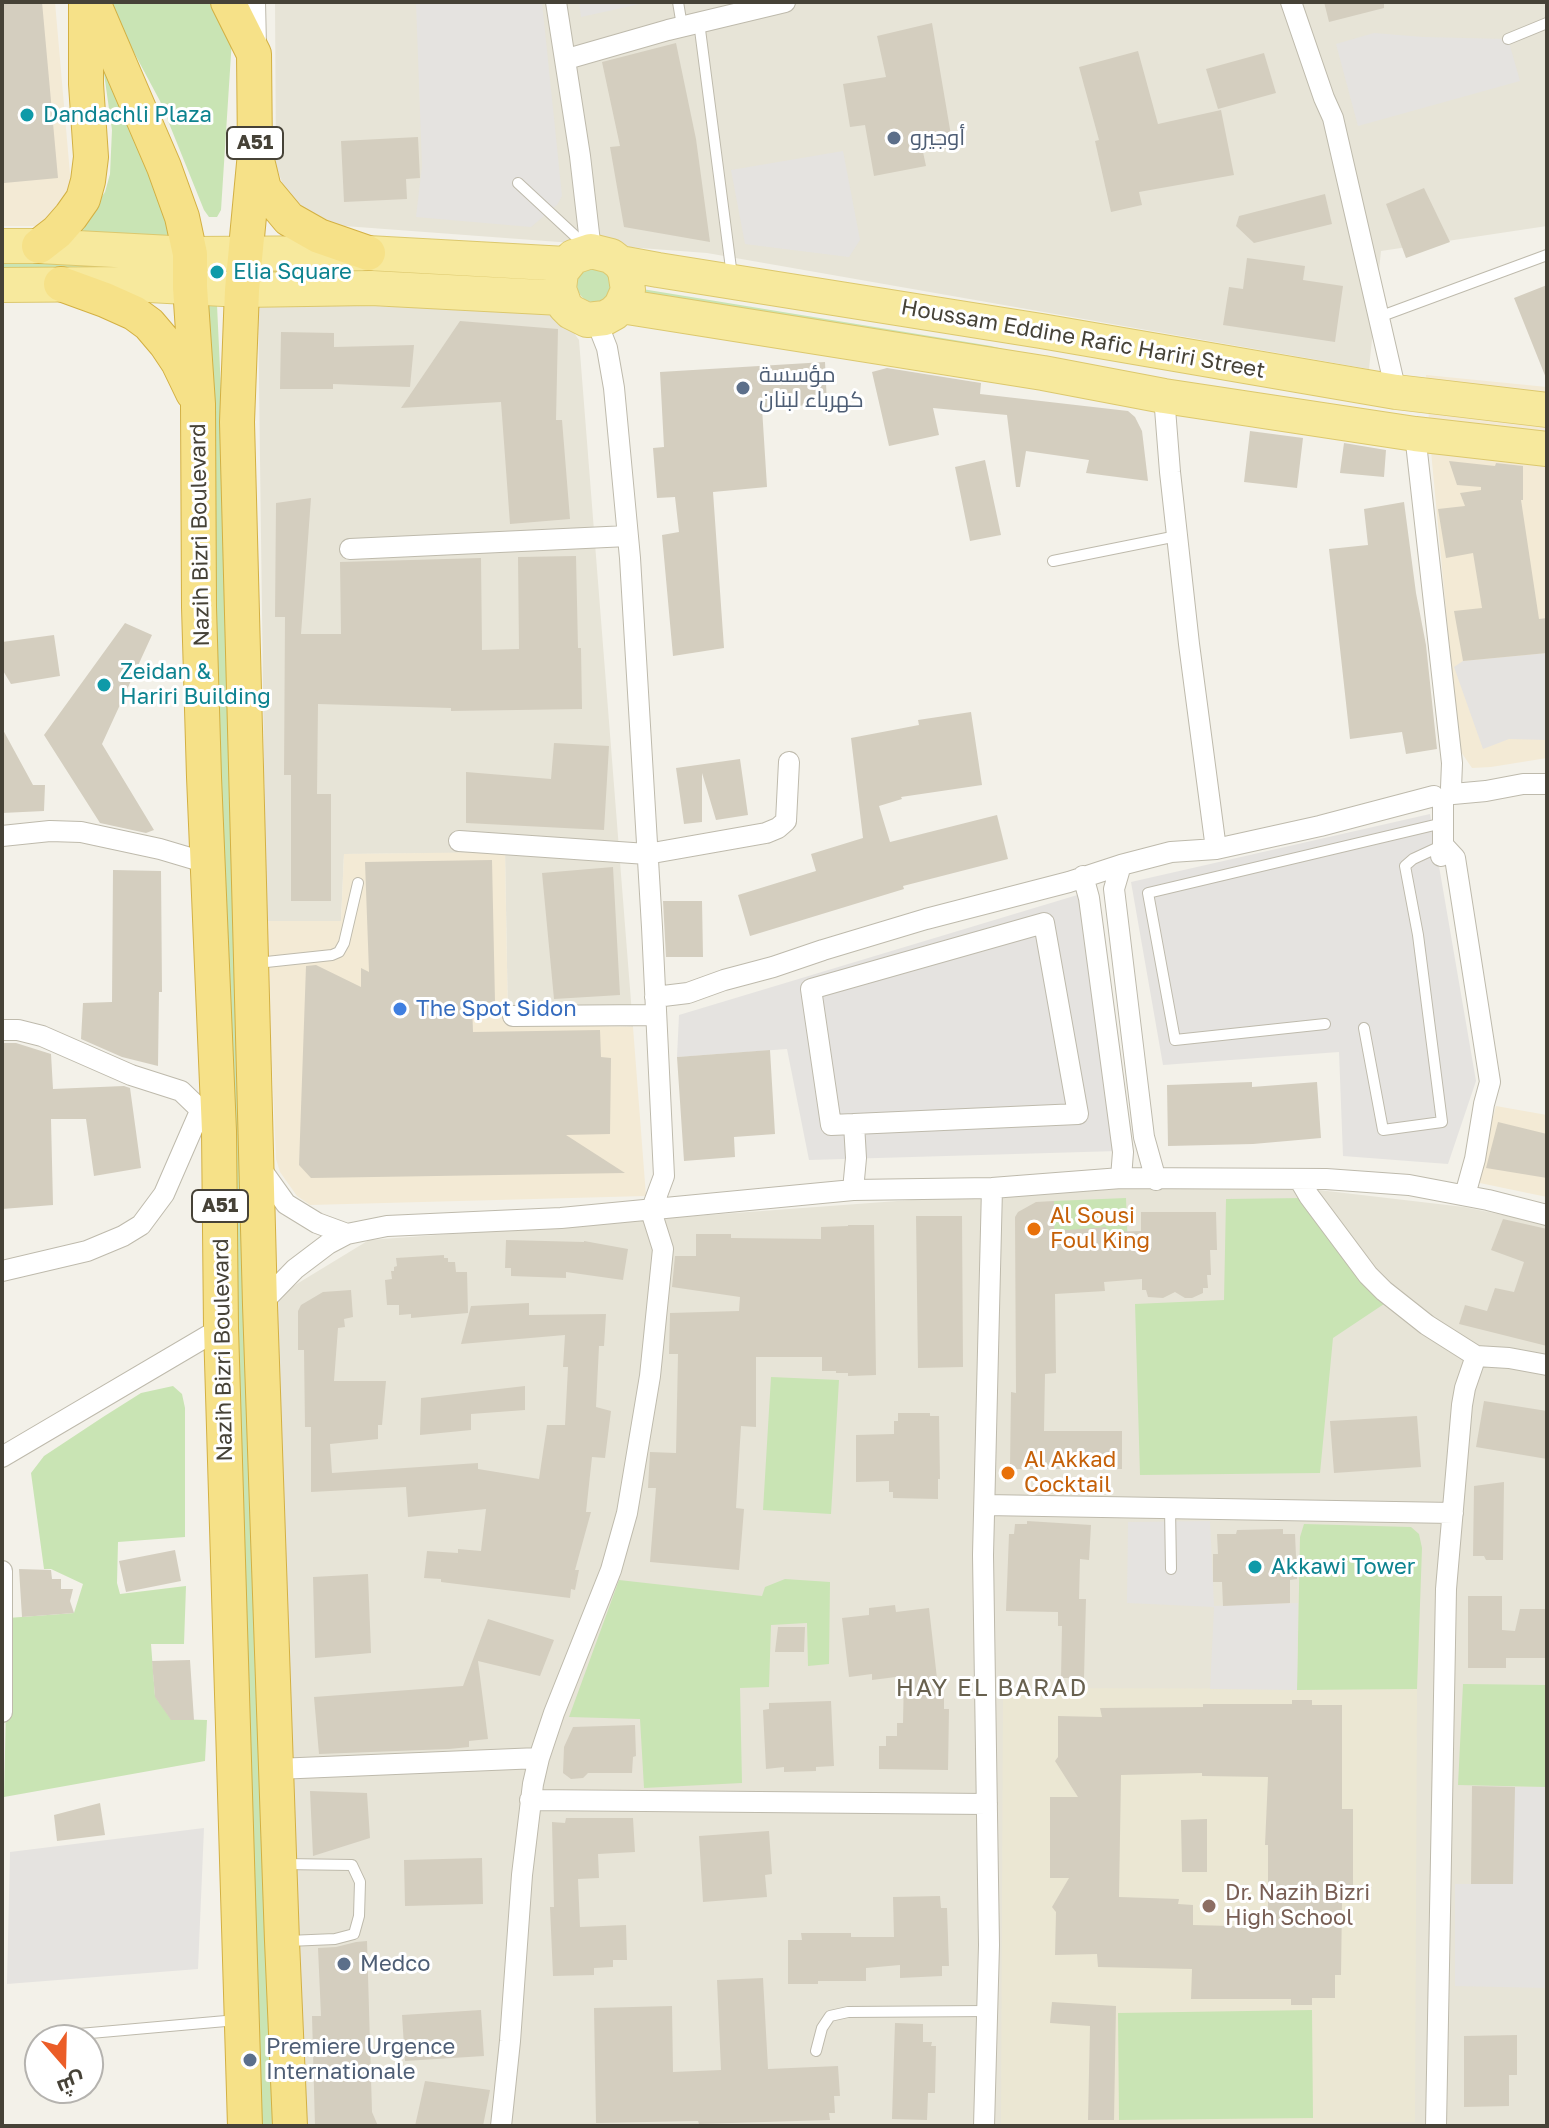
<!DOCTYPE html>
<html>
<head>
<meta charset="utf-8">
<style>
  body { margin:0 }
  #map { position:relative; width:1549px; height:2128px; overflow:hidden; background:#f3f1e9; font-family:"Golos Text",Cairo,sans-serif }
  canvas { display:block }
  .frame { position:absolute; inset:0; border:4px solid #464237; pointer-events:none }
  .north { position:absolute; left:24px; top:2024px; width:80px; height:80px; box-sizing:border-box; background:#fff; border:2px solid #b5b3af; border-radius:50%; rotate:160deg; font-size:22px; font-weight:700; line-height:32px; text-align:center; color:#464237 }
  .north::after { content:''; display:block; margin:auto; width:28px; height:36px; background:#eb5d27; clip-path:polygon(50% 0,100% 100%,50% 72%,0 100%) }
</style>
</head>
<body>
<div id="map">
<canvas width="1549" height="2128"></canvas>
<div class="frame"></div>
<div class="north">ش</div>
</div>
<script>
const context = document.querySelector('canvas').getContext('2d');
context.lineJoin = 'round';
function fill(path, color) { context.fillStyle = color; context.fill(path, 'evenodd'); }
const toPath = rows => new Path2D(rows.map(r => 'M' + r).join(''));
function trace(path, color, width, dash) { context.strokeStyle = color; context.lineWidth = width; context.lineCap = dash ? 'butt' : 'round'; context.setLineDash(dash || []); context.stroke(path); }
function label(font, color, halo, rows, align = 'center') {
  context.font = font + ' "Golos Text",Cairo,sans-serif'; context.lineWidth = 6; context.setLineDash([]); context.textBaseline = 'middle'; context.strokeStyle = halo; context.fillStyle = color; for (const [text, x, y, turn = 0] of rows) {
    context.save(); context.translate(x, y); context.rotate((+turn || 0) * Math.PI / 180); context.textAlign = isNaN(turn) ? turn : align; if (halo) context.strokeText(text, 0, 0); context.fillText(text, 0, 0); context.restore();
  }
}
fill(toPath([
  [275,2,1547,2,1547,226,1381,251,1369,369,707,253,331,225,313,217,296,202,283,185,276,166],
  [258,305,542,308,567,323,579,340,633,1027,508,1023,505,853,344,854,341,921,266,921],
  [1259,1183,1464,1207,1547,1224,1547,2126,301,2126,259,1341,277,1296,369,1240,1006,1193]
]), '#e7e4d7');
fill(toPath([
  [2,2,55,2,72,197,45,226,2,226],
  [1426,375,1547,387,1547,758,1491,767,1472,768,1459,749,1431,451],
  [505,852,508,1023,633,1027,646,1196,310,1205,297,1196,280,1172,276,1159,266,921,341,921,344,854],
  [1496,1106,1547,1115,1547,1197,1475,1182]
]), '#f3ead5');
fill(toPath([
  [1003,1688,1417,1689,1415,2122,1001,2126]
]), '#ebe7d3');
fill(toPath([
  [107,2,220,2,232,39,221,210,217,217,209,217,204,210,160,101],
  [101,52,173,236,60,239,93,209,105,192,110,174,112,130],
  [2,258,165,268,2,269],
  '577 285a17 17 0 1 1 34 0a17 17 0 1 1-34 0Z',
  [636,288,991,346,1007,350,634,293],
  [205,296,217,305,233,646,273,2126,258,2126],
  [1126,1198,1128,1250,1054,1241,1054,1201],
  [1303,1198,1387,1302,1333,1338,1320,1473,1140,1475,1135,1304,1224,1300,1226,1199],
  [771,1377,839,1380,831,1514,763,1510],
  [173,1386,182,1394,185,1408,185,1537,118,1542,117,1583,120,1594,186,1586,184,1644,151,1644,155,1696,171,1719,207,1720,205,1761,4,1797,8,1618,74,1613,83,1584,51,1569,44,1569,31,1473,44,1456,103,1417,141,1393],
  [1304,1524,1411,1527,1419,1534,1422,1548,1417,1689,1297,1690,1300,1537],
  [785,1579,830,1582,829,1664,808,1666,807,1623,771,1625,769,1687,740,1688,742,1783,644,1788,640,1719,569,1717,619,1580,762,1596,765,1587],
  [1463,1684,1547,1685,1547,1787,1458,1785],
  [1312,2010,1313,2118,1119,2120,1118,2013]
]), '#c9e4b4');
fill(toPath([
  [416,2,542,2,562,196,557,205,531,227,416,217,422,166],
  [579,2,649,2,581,17],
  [1374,33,1423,37,1508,39,1520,81,1358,126,1336,44],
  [843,151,860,240,849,257,745,244,731,170],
  [1547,653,1547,740,1509,739,1483,749,1454,667,1463,661],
  [1430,814,1476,1081,1448,1164,1343,1156,1339,1052,1163,1065,1131,882],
  [1084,893,1118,1151,809,1160,787,1049,677,1057,679,1015],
  [1210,1521,1214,1606,1298,1603,1297,1690,1210,1689,1214,1607,1127,1603,1128,1522],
  [1515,1787,1547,1787,1547,1988,1455,1986,1455,1884,1513,1884],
  [204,1828,198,1969,7,1984,10,1852]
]), '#e5e3e0');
fill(toPath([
  [2,2,42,2,58,178,4,183,2,160],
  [1324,2,1384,2,1384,8,1329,22],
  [932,23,953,147,923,152,926,166,874,176,865,125,850,127,843,84,886,77,877,36],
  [676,43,696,139,710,242,624,227,610,147,620,146,602,62],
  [1138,51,1158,124,1221,110,1234,175,1139,192,1142,205,1111,212,1095,141,1099,140,1079,67],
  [1264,53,1276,93,1218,109,1206,69],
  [418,137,420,178,406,179,407,199,344,202,341,141],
  [1424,188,1450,242,1406,258,1386,204],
  [1325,194,1332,224,1254,243,1236,226,1239,216],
  [1247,258,1305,266,1303,280,1343,286,1335,342,1223,325,1229,287,1243,289],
  [1547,285,1547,378,1546,378,1514,298],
  [460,321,558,329,556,420,562,420,570,519,510,524,501,402,401,408],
  [281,332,334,333,334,347,414,345,410,387,333,384,333,389,280,389],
  [825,362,827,404,762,408,767,487,713,492,724,648,673,656,662,535,679,532,675,497,657,498,653,448,664,447,660,372],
  [887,368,981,383,980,394,1128,411,1135,417,1142,431,1148,481,1086,473,1089,460,1026,451,1020,487,1016,487,1007,415,933,408,939,435,889,446,872,372],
  [1250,431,1303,438,1297,488,1244,482],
  [1344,443,1386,450,1384,477,1340,473],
  [985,460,1001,535,970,541,955,467],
  [1449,461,1495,466,1496,463,1523,466,1523,500,1521,500,1539,619,1547,618,1547,653,1463,661,1454,611,1482,608,1473,553,1446,558,1438,509,1465,506,1460,493,1481,490,1481,487,1457,485],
  [311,498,301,634,341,634,340,562,481,558,482,650,519,649,518,557,576,556,578,648,581,648,582,709,451,711,451,708,318,704,317,794,331,794,331,901,291,901,291,775,284,775,285,617,275,617,276,503],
  [1404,502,1416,593,1426,645,1437,749,1406,754,1402,732,1350,739,1329,549,1368,545,1364,509],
  [125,623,152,635,102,744,154,830,146,833,100,823,44,735],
  [54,635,60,676,11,684,2,669,2,642],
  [971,712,982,785,901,797,902,799,879,806,890,842,997,815,1008,859,903,886,904,889,750,936,738,895,816,871,811,854,863,838,851,738,919,725,918,720],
  [2,728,33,785,45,785,44,811,2,813],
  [554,743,609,746,604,830,466,823,466,772,551,779],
  [740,759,748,815,716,820,702,773,702,822,684,824,676,768],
  [492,860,495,1002,472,1004,473,1032,600,1030,601,1057,611,1058,610,1134,566,1135,625,1173,311,1178,299,1165,306,966,316,965,361,987,361,968,369,972,365,862],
  [613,867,620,995,554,999,542,873],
  [113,870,161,871,162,992,159,992,158,1066,122,1057,81,1039,83,1003,112,1002],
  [663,901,702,901,703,957,666,957],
  [2,1043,16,1043,51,1054,53,1089,124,1086,130,1088,141,1168,94,1176,86,1119,51,1119,53,1205,2,1209],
  [770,1050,775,1134,734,1137,735,1157,684,1161,677,1057],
  [1252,1082,1252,1087,1317,1082,1321,1138,1253,1144,1168,1146,1167,1085],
  [1498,1122,1547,1134,1547,1178,1486,1168],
  [1054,1201,1054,1231,1106,1227,1106,1232,1141,1231,1141,1212,1216,1212,1217,1250,1210,1250,1211,1275,1207,1275,1208,1288,1203,1288,1203,1293,1192,1298,1185,1298,1175,1292,1163,1298,1148,1297,1146,1290,1142,1290,1142,1279,1104,1282,1105,1291,1055,1294,1056,1373,1045,1374,1044,1431,1122,1431,1122,1469,1010,1469,1011,1392,1016,1393,1015,1217,1018,1212,1036,1202],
  [916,1216,962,1216,963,1367,918,1368],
  [1503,1219,1547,1229,1547,1346,1459,1324,1465,1305,1487,1311,1495,1288,1514,1292,1524,1262,1491,1250],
  [848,1225,874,1225,876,1375,848,1376,848,1373,836,1373,836,1371,822,1371,822,1357,756,1357,756,1427,741,1426,736,1508,744,1509,739,1570,650,1562,656,1488,648,1488,650,1452,676,1453,678,1354,669,1354,670,1313,739,1311,740,1297,672,1287,675,1256,696,1256,696,1234,731,1234,731,1238,821,1239,821,1227,848,1226],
  [506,1240,584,1242,584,1241,628,1249,623,1280,566,1272,566,1278,511,1276,511,1268,505,1268],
  [444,1255,444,1258,448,1258,448,1262,455,1262,456,1272,467,1272,468,1313,411,1318,411,1314,399,1315,399,1305,387,1305,385,1280,392,1279,391,1271,394,1271,394,1267,397,1266,396,1258],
  [351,1290,353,1317,344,1319,345,1327,338,1328,334,1381,386,1381,382,1425,378,1425,378,1439,330,1444,332,1473,478,1463,478,1469,539,1479,547,1425,565,1425,568,1367,563,1367,565,1335,461,1344,471,1306,529,1303,529,1315,606,1314,604,1346,599,1346,596,1407,611,1411,605,1458,592,1457,586,1512,591,1512,575,1570,579,1570,575,1590,571,1589,570,1598,441,1582,441,1579,424,1578,427,1551,458,1553,458,1549,481,1551,486,1509,408,1517,406,1487,311,1492,311,1427,305,1427,304,1350,298,1350,298,1311,301,1305,323,1292],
  [525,1386,525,1410,471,1414,471,1430,420,1435,421,1398],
  [1484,1401,1547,1411,1547,1459,1476,1447],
  [898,1413,930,1413,930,1416,939,1416,940,1479,938,1479,938,1499,893,1498,893,1492,889,1492,889,1481,856,1482,856,1435,894,1434,894,1421,898,1421],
  [1417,1416,1421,1467,1334,1473,1330,1421],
  [1504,1482,1503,1560,1486,1560,1484,1556,1473,1556,1474,1486],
  [1027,1521,1091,1525,1089,1560,1080,1559,1079,1599,1086,1599,1084,1678,1061,1678,1062,1626,1058,1626,1058,1612,1006,1611,1009,1534,1014,1534,1015,1524,1027,1524],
  [1283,1529,1283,1534,1295,1534,1297,1579,1290,1580,1290,1603,1223,1606,1222,1582,1213,1582,1213,1554,1218,1554,1217,1534,1236,1534,1237,1530],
  [175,1550,181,1581,126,1592,119,1561],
  [19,1569,51,1570,52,1579,61,1579,61,1589,73,1589,70,1601,74,1613,22,1617],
  [368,1574,371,1653,315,1658,313,1577],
  [1468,1596,1502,1596,1502,1630,1515,1631,1520,1609,1547,1609,1547,1658,1506,1658,1506,1668,1468,1668],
  [895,1605,896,1612,929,1608,939,1696,944,1696,944,1709,949,1709,948,1770,879,1769,879,1746,886,1746,886,1736,897,1736,897,1723,903,1723,904,1676,872,1680,872,1674,849,1677,842,1618,869,1615,869,1608],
  [488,1619,554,1640,540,1676,478,1661,488,1739,469,1741,469,1747,449,1749,319,1754,314,1697,463,1686],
  [778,1627,805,1627,804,1652,775,1652],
  [190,1660,194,1720,171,1720,155,1697,152,1661],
  [1292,1700,1312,1700,1312,1705,1342,1705,1342,1809,1353,1809,1353,1902,1342,1902,1341,1975,1335,1975,1335,1998,1312,1998,1312,2005,1291,2005,1291,1999,1191,1999,1192,1969,1098,1967,1097,1954,1055,1955,1056,1912,1052,1907,1069,1878,1050,1878,1050,1797,1078,1797,1055,1761,1058,1757,1058,1716,1102,1717,1100,1708,1203,1707,1203,1704,1292,1704],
  [1202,1773,1202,1776,1268,1777,1265,1845,1268,1845,1268,1927,1193,1925,1193,1905,1178,1904,1179,1899,1119,1897,1121,1775],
  [831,1701,834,1766,816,1767,816,1771,784,1772,784,1767,766,1769,763,1710,769,1709,769,1703],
  [635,1725,636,1756,633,1757,632,1773,588,1773,583,1778,571,1779,563,1773,564,1747,573,1727],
  [1472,1786,1515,1787,1513,1884,1471,1884],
  [310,1791,367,1793,370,1838,313,1856],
  [100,1803,105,1835,57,1841,54,1815],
  [566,1818,633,1818,635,1852,598,1854,599,1878,578,1879,580,1927,626,1925,627,1960,613,1960,613,1967,594,1968,594,1975,553,1976,550,1907,554,1907,552,1822,565,1823],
  [1207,1819,1207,1872,1182,1872,1181,1820],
  [769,1831,772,1874,765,1875,767,1897,703,1902,699,1836],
  [482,1858,483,1904,405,1906,404,1860],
  [940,1896,941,1908,947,1908,949,1966,942,1966,942,1976,900,1978,900,1965,866,1968,866,1981,818,1981,818,1984,788,1984,788,1940,802,1940,801,1933,851,1933,851,1937,894,1937,893,1897],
  [367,1941,372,2112,378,2126,315,2126,312,2016,321,2016,318,1948,336,1947,356,1942],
  [763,1978,768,2069,838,2066,840,2096,834,2096,835,2113,829,2113,830,2120,699,2124,698,2121,596,2123,594,2008,672,2006,673,2072,721,2070,717,1980],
  [1052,2002,1116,2006,1114,2120,1088,2120,1090,2026,1050,2023],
  [481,2010,484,2056,405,2061,402,2015],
  [895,2023,923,2024,923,2042,932,2042,931,2046,936,2046,935,2093,928,2093,927,2120,892,2119],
  [1517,2035,1517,2075,1509,2075,1509,2106,1464,2107,1464,2036],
  [425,2081,490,2090,483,2126,415,2126]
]), '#d4cebf');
const service = toPath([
  [678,2,682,26],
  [699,22,732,276],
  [1508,39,1547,23],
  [518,183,587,247],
  [1379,317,1547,255],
  [1053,561,1177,536],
  [257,963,332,955,339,952,344,943,358,883],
  [1325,1024,1175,1040,1148,893,1443,823],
  [1364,1028,1383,1130,1442,1122,1418,935,1405,866,1413,859,1441,846],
  [1170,1508,1171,1569],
  [283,1864,352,1865,360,1882,359,1916,354,1934,335,1939,288,1941],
  [68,2035,237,2020],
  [816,2051,822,2028,830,2016,848,2012,987,2011]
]);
const minor = toPath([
  [556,2,580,156,591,251],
  [1291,2,1324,98,1333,118,1396,392],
  [567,59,668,30,785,2],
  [1164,396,1170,472,1189,644,1216,849],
  [1415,434,1452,763,1451,788],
  [350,549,628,536],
  [1453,794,1486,791,1523,784,1547,784],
  [2,836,50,831,81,832,160,849,207,863],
  [459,841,647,854,766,833,778,828,786,821,789,762],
  [1443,845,1455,858,1490,1082,1484,1104,1475,1159,1465,1195],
  [1441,856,1443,845,1443,804],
  [1121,865,1114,889,1144,1137,1156,1180],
  [1083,876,1089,898,1123,1152,1121,1178],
  [655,997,688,993,724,980,773,967,823,950,926,919,1069,882,1121,865,1171,852,1216,849,1320,826,1434,796],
  [513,1016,655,1015],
  [2,1030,18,1030,42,1036,131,1075,181,1091,209,1118],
  [261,1169,286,1204,317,1223,347,1234],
  [1299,1179,1309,1196,1368,1275,1384,1291,1427,1325,1476,1356,1509,1358,1547,1365],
  [853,1190,856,1158,854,1124,1078,1114,1044,923,811,989,831,1125,854,1124],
  [2,1271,87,1251,123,1236,141,1225,164,1194,201,1109],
  [260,1305,295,1269,328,1244,347,1234,387,1226,561,1218,853,1190,992,1188,1121,1178,1326,1179,1409,1185,1488,1200,1547,1215],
  [2,1457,221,1328],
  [985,1505,1453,1513],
  [2,1571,2,1712],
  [276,1769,539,1758],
  [530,1800,987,1804],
  [501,2126,510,2041,522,1875,533,1784,539,1758,554,1713,611,1570,627,1513,650,1376,663,1249,651,1211,664,1176,652,927,630,558,614,388,607,348,596,320],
  [984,2126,989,1945,983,1555,992,1188],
  [1436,2126,1446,1589,1462,1405,1465,1388,1476,1356]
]);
const tertiary = toPath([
  [252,2,253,46]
]);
const primary = toPath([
  [2,246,39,246,190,254,368,253,566,264],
  [620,263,625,271,628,290,621,306,614,313,605,318,587,320,571,312,565,306,559,289,561,272,573,257,591,251,611,256,620,263,658,270,1041,331,1396,392,1547,410],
  [2,285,131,284,242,290,371,288,561,298],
  [621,306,1043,373,1164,396,1415,434,1547,449]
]);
const trunk = toPath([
  [93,2,164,167,182,217,190,254,190,287,198,404,199,607,204,777,219,1131,221,1328,245,2126],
  [228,2,254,54,255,153,242,290,237,422,260,1305,282,1941,290,2126],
  [257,160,264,189,289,219,319,236,368,253],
  [39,246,57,232,71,216,83,199,88,181,91,157,86,84,86,2],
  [61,284,105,300,134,313,149,324,166,344,178,362,193,393]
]);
trace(service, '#bebaac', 12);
trace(minor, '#bebaac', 22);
trace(tertiary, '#bebaac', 28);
trace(primary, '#dcc86e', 36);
trace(trunk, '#d3b043', 36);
trace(service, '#fff', 10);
trace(minor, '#fff', 20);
trace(tertiary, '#fff', 26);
trace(primary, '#f7e99d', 34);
trace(trunk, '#f6e188', 34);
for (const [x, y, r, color] of [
  [27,115,8,"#0f9aa8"],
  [894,138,8,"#5c6f8a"],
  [217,272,8,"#0f9aa8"],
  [743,388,8,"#5c6f8a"],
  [104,685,8,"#0f9aa8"],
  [400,1009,8,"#3f7fe0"],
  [1034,1229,8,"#e8710a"],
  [1008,1473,8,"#e8710a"],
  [1255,1567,8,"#0f9aa8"],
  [1209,1906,8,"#8d6e63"],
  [344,1964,8,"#5c6f8a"],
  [250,2060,8,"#5c6f8a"]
]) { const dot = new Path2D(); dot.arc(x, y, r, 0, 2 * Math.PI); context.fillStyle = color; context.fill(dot); trace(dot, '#fff', 3); }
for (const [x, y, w] of [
  [255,143,56],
  [220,1206,56]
]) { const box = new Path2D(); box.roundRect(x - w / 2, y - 16, w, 32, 6); context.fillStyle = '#fff'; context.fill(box); trace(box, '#464237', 2); }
label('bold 20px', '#464237', null, [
  ["A51",255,143],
  ["A51",220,1206]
]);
label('22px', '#0d838f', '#fff', [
  ["Dandachli Plaza",43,115],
  ["Elia Square",233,272],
  ["Zeidan &",120,672],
  ["Hariri Building",120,697],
  ["Akkawi Tower",1271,1567]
], 'left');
label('22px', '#4e5e75', '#fff', [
  ["أوجيرو",910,138],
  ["مؤسسة",759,375],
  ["كهرباء لبنان",759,400],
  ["Medco",360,1964],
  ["Premiere Urgence",266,2047],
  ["Internationale",266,2072]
], 'left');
label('22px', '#464237', '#fff', [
  ["Houssam Eddine Rafic Hariri Street",1083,339,10],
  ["Nazih Bizri Boulevard",200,535,-91],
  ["Nazih Bizri Boulevard",223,1350,-91]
]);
label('22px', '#366cbe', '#fff', [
  ["The Spot Sidon",416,1009]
], 'left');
label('22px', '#c56008', '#fff', [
  ["Al Sousi",1050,1216],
  ["Foul King",1050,1241],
  ["Al Akkad",1024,1460],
  ["Cocktail",1024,1485]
], 'left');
label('22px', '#785e54', '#fff', [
  ["Dr. Nazih Bizri",1225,1893],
  ["High School",1225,1918]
], 'left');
context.letterSpacing = '2px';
label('24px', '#68614f', '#fff', [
  ["HAY EL BARAD",992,1688]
]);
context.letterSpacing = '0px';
</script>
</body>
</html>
